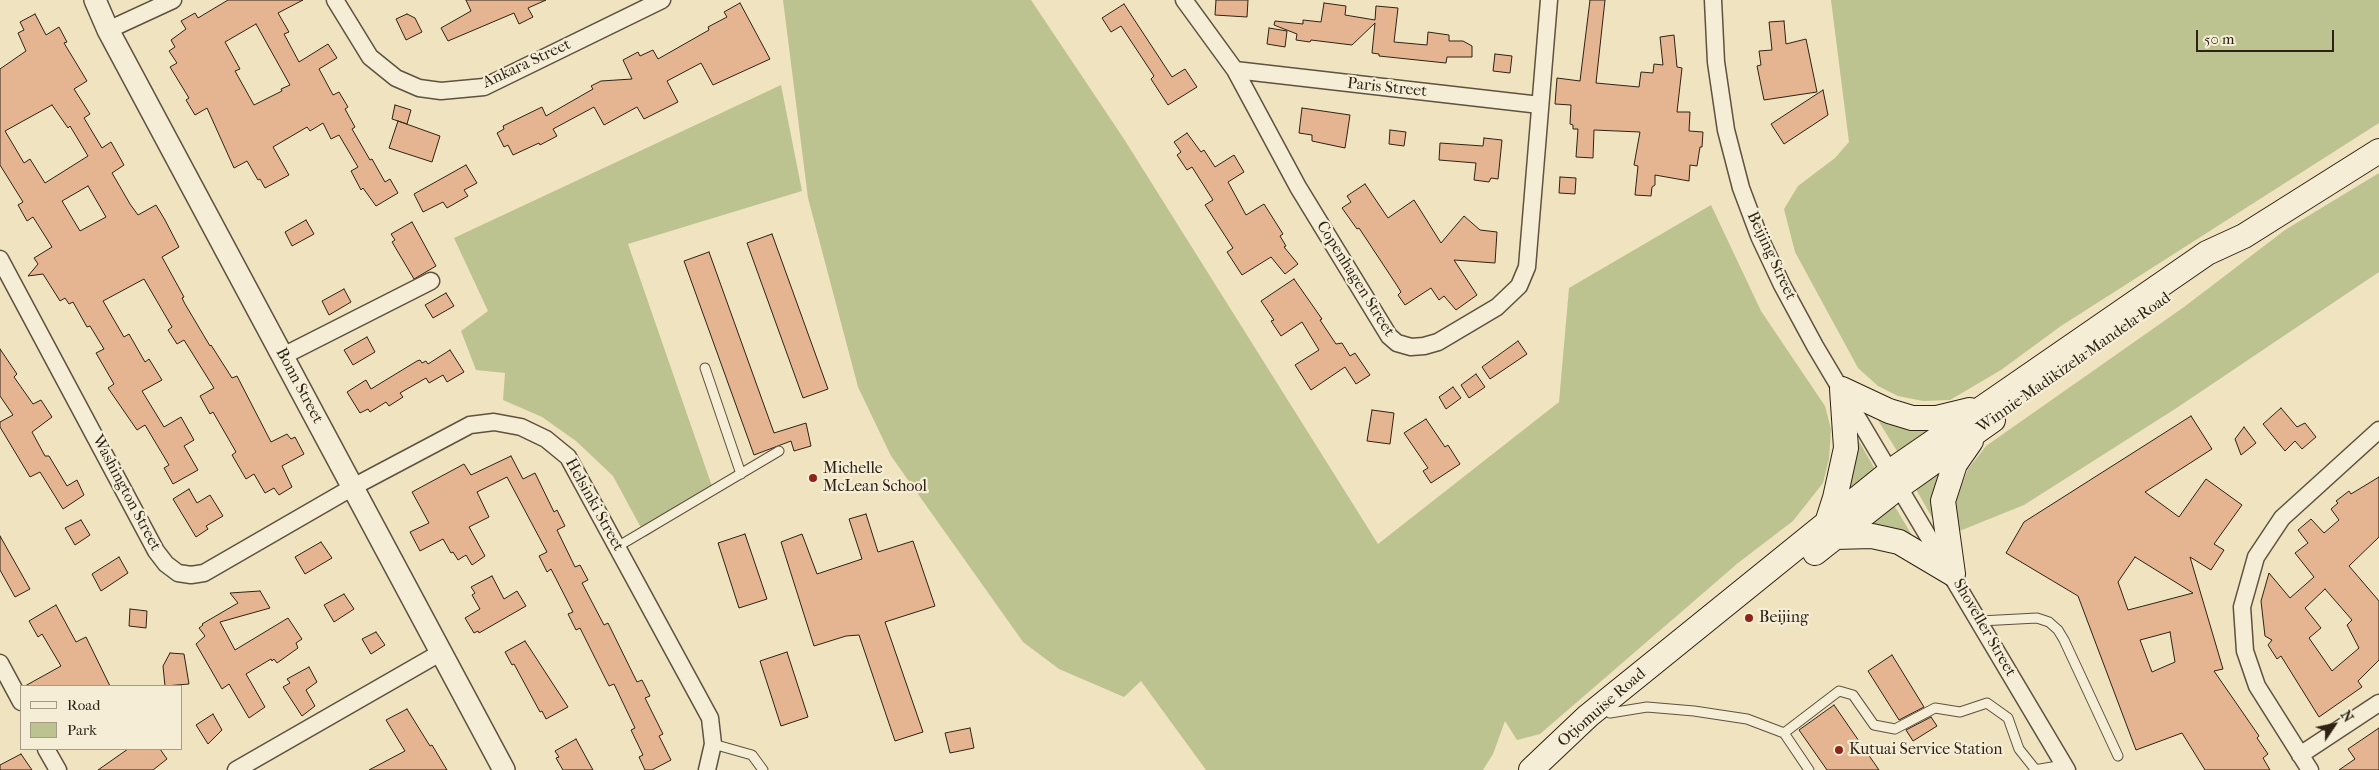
<!DOCTYPE html>
<html>
<head>
<meta charset="utf-8">
<style>
  body { margin:0 }
  #map { position:relative; width:2379px; height:770px; overflow:hidden; background:#f0e3bf; font-family:"IM FELL French Canon",serif }
  canvas { display:block }
  .legend { position:absolute; left:20px; top:685px; width:162px; height:65px; box-sizing:border-box; background:#f5edd5; border:1px solid #a59c88; margin:0; padding:6px 9px; list-style:none; font-size:15px; color:#2e2215 }
  .legend li { display:flex; align-items:center; gap:10px; height:25px }
  .legend b { width:25px; border:1px solid #a59c88 }
  .north { position:absolute; left:2309px; top:700px; width:50px; height:50px; -webkit-text-stroke:4px #f5edd5; paint-order:stroke; rotate:56deg; font-size:14px; font-weight:700; line-height:20px; text-align:center; color:#2e2215 }
  .north::after { content:''; display:block; margin:auto; width:18px; height:22px; background:#2e2215; clip-path:polygon(50% 0,100% 100%,50% 72%,0 100%) }
  .scale { position:absolute; left:2196px; top:30px; width:138px; height:22px; box-sizing:border-box; border:2px solid #2e2215; border-top:0; padding-left:6px; font-size:15px; line-height:18px; white-space:nowrap; color:#2e2215; -webkit-text-stroke:4px #f5edd5; paint-order:stroke }
</style>
</head>
<body>
<div id="map">
<canvas width="2379" height="770"></canvas>
<ul class="legend">
<li><b style="height:6px;background:#f5edd5"></b>Road</li>
<li><b style="height:14px;background:#bdc390"></b>Park</li>
</ul>
<div class="north">N</div>
<div class="scale">50 m</div>
</div>
<script>
const context = document.querySelector('canvas').getContext('2d');
context.lineJoin = 'round';
function fill(path, color) { context.fillStyle = color; context.fill(path, 'evenodd'); }
const toPath = rows => new Path2D(rows.map(r => 'M' + r).join(''));
function trace(path, color, width, dash) { context.strokeStyle = color; context.lineWidth = width; context.lineCap = dash ? 'butt' : 'round'; context.setLineDash(dash || []); context.stroke(path); }
function label(font, color, halo, rows, align = 'center') {
  context.font = font + ' "IM FELL French Canon",serif'; context.lineWidth = 4.5; context.setLineDash([]); context.textBaseline = 'middle'; context.strokeStyle = halo; context.fillStyle = color; for (const [text, x, y, turn = 0] of rows) {
    context.save(); context.translate(x, y); context.rotate((+turn || 0) * Math.PI / 180); context.textAlign = isNaN(turn) ? turn : align; if (halo) context.strokeText(text, 0, 0); context.fillText(text, 0, 0); context.restore();
  }
}
fill(toPath([
  [783,0,1031,0,1124,139,1378,544,1559,402,1569,288,1711,205,1761,311,1825,406,1831,429,1829,459,1823,483,1793,521,1738,563,1540,734,1517,740,1505,721,1493,754,1483,770,1206,770,1141,681,1124,697,1059,669,1023,642,891,456,858,387,808,198],
  [1831,0,2379,0,2379,123,2061,326,2001,370,1950,400,1923,401,1898,396,1878,386,1858,368,1795,252,1784,209,1798,186,1835,158,1849,142],
  [781,85,802,191,628,244,714,492,646,537,613,476,576,441,542,417,503,400,505,373,476,370,461,331,488,311,454,238],
  [2379,173,2379,272,2175,409,2024,505,1957,532,1955,503,1968,469,1986,446,2184,307,2285,230],
  [1873,412,1938,428,1900,456],
  [1856,436,1876,471,1837,503],
  [1947,459,1934,521,1913,484],
  [1891,500,1919,547,1863,527]
]), '#bdc390');
const building = toPath([
  [228,0,303,0,278,13,289,32,284,34,299,62,328,44,337,58,319,69,333,95,339,92,348,107,345,109,355,127,352,129,370,160,372,159,385,182,390,179,398,193,376,206,363,188,361,190,351,171,358,167,339,135,331,139,323,123,310,131,307,127,273,147,289,175,265,188,260,179,258,180,247,161,234,168,207,108,195,115,186,100,189,98,170,67,177,63,169,51,175,47,171,40,186,29,181,21,195,13,198,18,228,0],
  [256,24,290,85,281,89,282,91,254,105,235,71,240,69,225,42,256,24],
  [466,0,546,0,528,8,533,17,519,24,514,13,448,41,441,28,471,11,466,0],
  [1216,0,1248,0,1247,17,1215,15,1216,0],
  [1590,0,1605,0,1596,83,1639,87,1641,72,1653,73,1654,64,1663,65,1660,37,1674,35,1677,67,1682,68,1677,112,1690,112,1689,131,1703,132,1702,147,1700,147,1697,166,1690,165,1689,181,1655,175,1655,185,1652,187,1651,196,1635,195,1638,166,1634,165,1640,132,1594,130,1593,158,1576,157,1578,129,1573,129,1573,125,1570,124,1571,105,1555,104,1557,78,1580,81,1590,0],
  [740,3,770,59,713,85,701,63,667,81,678,102,644,119,637,107,604,125,594,107,553,129,557,136,540,145,539,143,513,155,508,145,504,147,497,133,504,129,503,126,542,107,546,116,593,89,591,86,601,81,632,79,623,60,638,52,640,56,653,50,658,59,709,30,708,27,727,17,724,12,740,3],
  [1324,3,1346,6,1345,15,1375,20,1376,6,1398,8,1394,42,1427,45,1428,32,1449,35,1449,41,1463,41,1472,46,1472,57,1447,57,1446,63,1379,56,1379,54,1372,53,1375,23,1352,45,1311,40,1310,42,1296,40,1297,34,1274,25,1275,21,1303,24,1303,20,1321,22,1324,3],
  [1124,4,1172,77,1185,69,1197,87,1168,105,1151,79,1154,76,1121,26,1111,32,1102,18,1124,4],
  [35,14,46,35,59,27,67,42,64,43,87,81,74,89,90,114,84,118,102,148,111,142,124,165,112,173,130,204,138,215,156,205,165,220,179,247,162,257,184,297,182,298,185,304,210,346,211,345,232,378,237,376,271,442,287,434,291,439,295,437,304,454,282,466,292,487,279,495,274,488,265,493,254,474,246,479,232,455,236,452,213,412,210,414,200,396,214,388,184,340,177,344,168,330,172,327,144,279,103,301,124,337,129,334,145,362,149,359,162,380,142,391,164,427,181,417,194,440,184,446,198,470,173,484,164,468,169,465,145,425,137,430,108,388,114,384,96,353,104,349,90,326,87,327,73,302,69,304,65,298,60,301,43,274,28,276,38,264,34,258,52,247,33,217,27,221,18,205,23,202,0,165,0,69,26,51,18,33,24,30,20,22,35,14],
  [52,105,68,128,70,126,88,156,45,183,30,159,24,163,5,131,52,105],
  [88,186,106,217,80,231,62,201,88,186],
  [407,14,415,18,422,32,406,40,396,19,407,14],
  [1784,21,1786,44,1806,39,1817,92,1764,100,1757,66,1761,65,1759,51,1772,50,1769,22,1784,21],
  [1269,28,1287,31,1285,47,1267,44,1269,28],
  [1495,54,1512,56,1510,73,1493,71,1495,54],
  [1823,90,1828,115,1784,144,1771,124,1823,90],
  [395,105,411,110,407,124,392,119,395,105],
  [1302,108,1350,115,1345,148,1312,141,1312,135,1299,133,1302,108],
  [398,121,440,136,432,162,389,148,398,121],
  [1390,130,1406,132,1404,146,1389,144,1390,130],
  [1187,133,1201,152,1204,150,1215,167,1234,155,1244,172,1228,182,1246,215,1264,204,1283,234,1280,236,1286,246,1284,247,1298,264,1285,274,1271,257,1242,275,1227,252,1233,248,1205,205,1213,200,1192,167,1187,170,1177,155,1181,152,1174,142,1187,133],
  [1484,138,1502,140,1498,179,1491,178,1489,182,1474,180,1476,163,1439,160,1440,143,1483,146,1484,138],
  [466,165,477,183,464,190,468,196,447,208,443,202,423,212,414,194,466,165],
  [1560,177,1576,178,1575,194,1559,193,1560,177],
  [1365,184,1388,218,1414,200,1441,243,1464,216,1480,230,1497,232,1495,263,1454,260,1477,295,1456,310,1444,296,1439,300,1431,288,1405,305,1398,295,1401,292,1396,284,1359,228,1357,229,1342,208,1351,202,1347,196,1365,184],
  [306,220,314,234,292,246,285,232,306,220],
  [412,222,436,266,414,279,392,242,395,240,391,234,412,222],
  [772,234,828,389,803,398,747,243,772,234],
  [709,252,774,433,806,423,811,446,794,451,791,441,754,455,684,261,709,252],
  [1294,279,1322,319,1320,320,1336,344,1342,343,1350,356,1355,353,1370,375,1356,384,1345,367,1311,390,1295,365,1319,350,1302,322,1281,336,1271,321,1274,320,1261,301,1294,279],
  [344,289,351,302,329,315,322,301,344,289],
  [446,293,454,306,433,318,425,305,446,293],
  [367,337,375,352,353,365,344,350,367,337],
  [1518,341,1527,354,1490,379,1482,367,1518,341],
  [0,349,17,374,14,377,33,404,41,400,52,417,32,432,45,456,49,456,67,486,77,480,84,495,63,509,40,472,30,477,0,427,0,422,13,415,0,396,0,349],
  [450,350,464,372,447,382,443,375,429,383,426,378,400,393,403,397,389,406,386,402,370,412,368,409,360,413,347,392,366,380,371,389,417,361,420,360,422,363,426,361,428,364,450,350],
  [1476,374,1485,387,1469,398,1461,385,1476,374],
  [1453,387,1461,398,1446,409,1439,397,1453,387],
  [2281,408,2297,427,2305,423,2316,437,2302,449,2295,441,2285,451,2263,424,2281,408],
  [1372,410,1394,413,1390,444,1367,441,1372,410],
  [2191,416,2212,449,2145,492,2179,517,2206,479,2242,505,2214,544,2224,550,2211,570,2190,557,2223,669,2214,671,2259,736,2257,738,2268,754,2263,758,2270,770,2205,770,2182,733,2136,750,2078,596,2006,553,2024,522,2191,416],
  [2135,557,2193,593,2128,610,2118,582,2135,557],
  [2170,632,2175,662,2152,672,2140,640,2170,632],
  [1426,419,1445,447,1448,445,1460,464,1431,483,1423,471,1428,468,1404,433,1426,419],
  [2244,427,2256,443,2241,455,2235,439,2244,427],
  [511,456,523,479,535,473,554,512,557,510,565,526,557,530,575,567,580,565,588,580,582,583,604,625,608,623,637,682,642,680,650,696,645,698,663,734,659,736,671,760,652,770,645,770,639,757,643,755,631,730,635,728,614,684,609,686,580,628,576,630,568,614,573,612,551,569,547,572,539,556,547,552,507,477,477,492,489,517,469,527,485,556,472,565,466,555,458,560,453,552,451,553,443,539,420,551,410,532,429,523,412,492,464,464,471,475,511,456],
  [2379,477,2379,537,2349,566,2379,601,2379,660,2358,681,2362,687,2319,717,2281,656,2277,659,2268,645,2272,640,2265,636,2261,601,2269,573,2290,598,2314,577,2295,553,2308,543,2298,530,2311,519,2324,533,2339,520,2331,509,2338,503,2336,501,2349,491,2351,494,2379,477],
  [2325,589,2352,620,2347,625,2359,648,2332,671,2309,638,2321,628,2305,608,2325,589],
  [189,489,197,503,210,495,223,516,206,526,208,529,196,537,173,499,189,489],
  [866,514,878,552,913,541,935,606,885,622,923,732,895,741,859,635,846,636,814,646,781,542,802,534,817,574,862,559,849,519,866,514],
  [81,520,90,535,75,545,65,528,81,520],
  [745,534,767,599,739,608,718,543,745,534],
  [0,536,30,589,15,597,0,570,0,536],
  [321,542,332,558,305,574,295,557,321,542],
  [119,557,128,573,101,591,92,574,119,557],
  [492,576,504,599,517,591,526,606,479,633,478,631,474,633,465,618,480,609,472,595,475,593,471,587,492,576],
  [260,591,270,608,220,622,235,650,288,618,302,639,296,643,298,648,277,663,274,659,272,661,271,659,246,674,265,707,249,718,229,684,222,689,196,644,205,636,199,628,203,625,202,624,238,603,230,593,260,591],
  [344,594,354,609,334,622,324,605,344,594],
  [56,605,76,642,86,637,110,686,25,686,61,666,42,634,38,637,29,621,56,605],
  [130,609,147,611,146,628,129,626,130,609],
  [376,632,385,645,371,654,362,639,376,632],
  [525,641,568,707,546,719,542,711,540,712,514,664,512,665,505,652,525,641],
  [787,652,808,717,781,726,760,661,787,652],
  [170,653,184,654,189,684,165,686,163,666,170,653],
  [1892,655,1924,707,1899,720,1868,671,1892,655],
  [309,667,317,682,306,690,315,706,302,716,283,687,290,683,287,679,309,667],
  [1834,705,1879,770,1827,770,1799,730,1834,705],
  [407,709,430,746,432,745,447,770,369,770,405,751,386,720,407,709],
  [213,714,222,730,208,744,196,725,213,714],
  [1931,717,1937,726,1913,741,1906,730,1931,717],
  [970,728,974,748,950,753,945,733,970,728],
  [2379,728,2379,770,2339,770,2355,759,2348,749,2379,728],
  [576,739,593,770,563,770,556,758,559,757,555,751,576,739],
  [128,749,160,749,167,759,153,770,98,770,128,749],
  [21,754,32,770,0,770,0,765,21,754]
]);
fill(building, '#e5b592');
trace(building, '#2e2215', 1);
const service = toPath([
  [705,368,741,474],
  [617,547,779,451],
  [1980,621,2037,618,2049,622,2058,630,2064,640,2118,756],
  [1610,713,1647,707,1694,711,1747,719,1784,733],
  [713,744,752,755,763,770],
  [1809,770,1784,733,1839,691,1853,695,1874,725,1895,729,1935,708,1960,712,1987,703,2008,718,2019,749,2035,769],
  [2034,770,2064,765]
]);
const minor = toPath([
  [335,0,370,57,396,78,419,88,441,91,484,87,662,0],
  [1184,0,1235,70,1298,187,1389,336,1397,343,1411,347,1424,346,1438,342,1497,307,1519,286,1527,267,1549,0],
  [1713,0,1716,62,1726,130,1741,188,1759,236,1782,285,1815,346,2067,770],
  [108,30,173,0],
  [1235,70,1540,105],
  [0,259,156,551,166,564,178,573,191,575,204,573,353,487,470,425,494,422,521,427,546,439,568,457,710,718,713,744,707,770],
  [283,356,431,281],
  [0,663,21,702],
  [46,749,58,770],
  [2300,755,2379,703],
  [236,770,440,653],
  [2310,770,2257,686,2245,651,2242,607,2256,557,2282,518,2379,430]
]);
const tertiary = toPath([
  [95,0,108,30,504,770]
]);
const secondary = toPath([
  [1827,523,1835,498,1846,448,1842,389,1889,411,1912,418,1937,418,1970,410],
  [1835,537,1872,536,1899,542,1953,574],
  [1815,553,1900,486,1993,420],
  [1953,574,1943,501,1955,464,1971,441],
  [1531,770,1588,716,1891,471,2207,253,2244,236,2379,151]
]);
trace(service, '#5e5240', 11);
trace(minor, '#5e5240', 19);
trace(tertiary, '#5e5240', 24);
trace(secondary, '#2e2215', 26);
trace(service, '#f5edd5', 9);
trace(minor, '#f5edd5', 16);
trace(tertiary, '#f5edd5', 21);
trace(secondary, '#f5edd5', 24);
for (const [x, y, r, color] of [
  [813,478,5,"#8f2418"],
  [1749,618,5,"#8f2418"],
  [1839,750,5,"#8f2418"]
]) { const dot = new Path2D(); dot.arc(x, y, r, 0, 2 * Math.PI); context.fillStyle = color; context.fill(dot); trace(dot, '#f5edd5', 2); }
label('16px', '#2e2215', '#f5edd5', [
  ["Ankara Street",527,64,-25],
  ["Paris Street",1387,88,6],
  ["Beijing Street",1771,256,65],
  ["Copenhagen Street",1355,279,58],
  ["Winnie Madikizela Mandela Road",2074,363,-35],
  ["Bonn Street",299,386,62],
  ["Washington Street",126,493,62],
  ["Helsinki Street",594,505,61],
  ["Shoveller Street",1984,628,60],
  ["Otjomuise Road",1602,708,-41]
]);
label('16px', '#2e2215', '#f5edd5', [
  ["Michelle",823,469],
  ["McLean School",823,487],
  ["Beijing",1759,618],
  ["Kutuai Service Station",1849,750]
], 'left');
</script>
</body>
</html>
